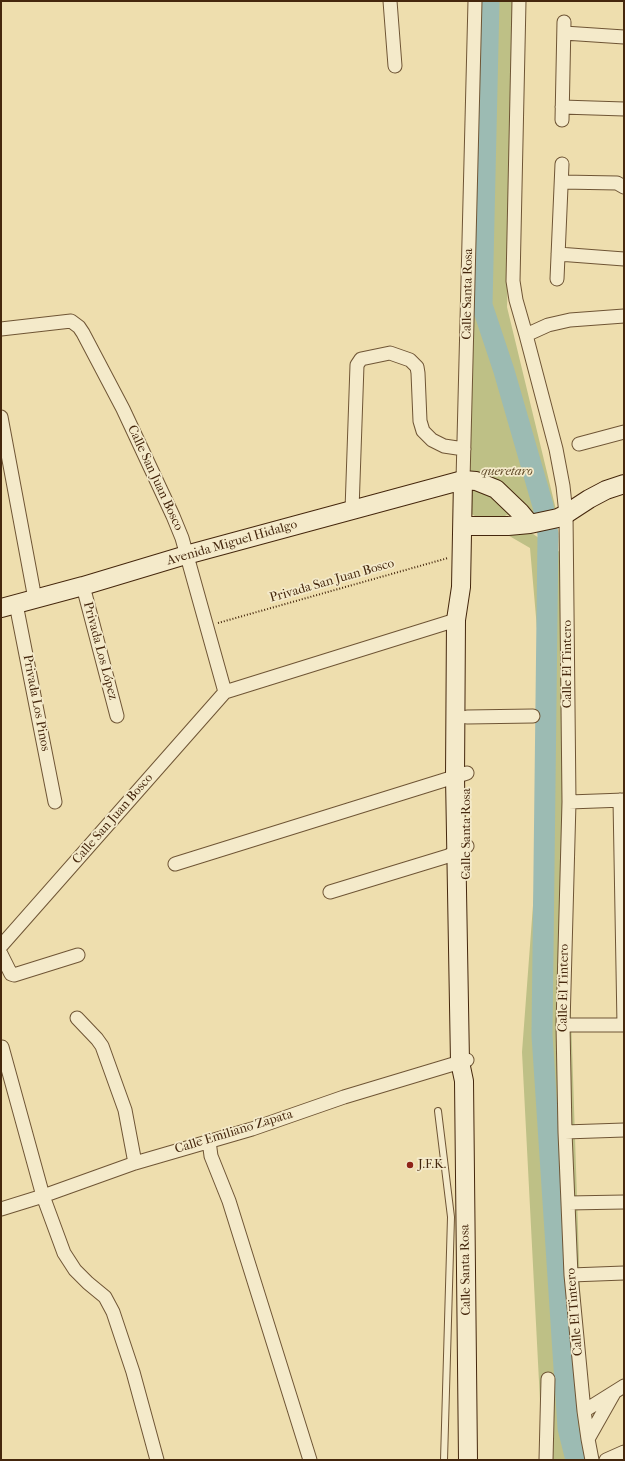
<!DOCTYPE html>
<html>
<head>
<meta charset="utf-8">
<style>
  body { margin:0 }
  #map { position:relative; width:625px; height:1461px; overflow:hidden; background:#eedeae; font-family:"IM FELL French Canon",serif }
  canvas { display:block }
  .frame { position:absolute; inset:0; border:2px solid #45270d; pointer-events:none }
</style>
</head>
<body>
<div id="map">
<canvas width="625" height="1461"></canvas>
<div class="frame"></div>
</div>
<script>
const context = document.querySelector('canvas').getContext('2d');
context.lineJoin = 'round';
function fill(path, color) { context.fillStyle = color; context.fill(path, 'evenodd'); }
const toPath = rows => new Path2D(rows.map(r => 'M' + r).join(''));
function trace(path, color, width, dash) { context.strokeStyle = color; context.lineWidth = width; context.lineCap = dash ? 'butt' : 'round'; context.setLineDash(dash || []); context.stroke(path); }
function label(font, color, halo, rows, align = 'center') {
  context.font = font + ' "IM FELL French Canon",serif'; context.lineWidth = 3.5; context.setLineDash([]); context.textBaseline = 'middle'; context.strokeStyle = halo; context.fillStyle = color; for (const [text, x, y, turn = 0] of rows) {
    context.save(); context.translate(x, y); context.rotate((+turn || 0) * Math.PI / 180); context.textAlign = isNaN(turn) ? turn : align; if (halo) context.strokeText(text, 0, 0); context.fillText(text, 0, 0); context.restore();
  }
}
fill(toPath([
  [475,1,519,1,512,161,507,307,558,518,505,515,567,557,567,894,584,1411,600,1460,550,1460,542,1440,522,1052,546,732,530,548,468,512]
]), '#bec086');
trace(toPath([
  [489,1,482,305,504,371,543,506,548,534,542,1035,568,1428,576,1460]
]), '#9cbbb3', 21);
const lane = toPath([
  [438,1111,451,1217,444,1460]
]);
const street = toPath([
  [390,1,395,66],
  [519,1,513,281,516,300,526,335,556,449,563,486,566,514,569,802,563,1025,565,1132,571,1275,584,1411,588,1439,592,1460],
  [564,33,624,37],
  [562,107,624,109],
  [562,120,564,22],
  [562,182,617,183,624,187],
  [558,254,624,259],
  [557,279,562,164],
  [1,329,71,321,79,327,83,333,123,409,173,516,182,538,225,692],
  [526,335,548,325,570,320,624,316],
  [1,417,35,599],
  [579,444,624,432],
  [463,480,475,1],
  [352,510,357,365,361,359,390,353,410,360,417,367,418,373,420,421,423,431,432,440,444,446,464,449],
  [83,586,117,716],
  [16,604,55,802],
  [467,717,533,716],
  [620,800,624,1025],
  [569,802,624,800],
  [175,864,467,773],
  [330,892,448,856,467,846],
  [1,946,225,692,456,620],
  [1,954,11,974,14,975,78,955],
  [77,1018,97,1039,102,1046,125,1110,135,1163],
  [563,1025,624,1025],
  [2,1047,43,1196,64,1253,75,1270,88,1283,105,1297,113,1312,133,1372,157,1460],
  [565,1132,624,1130],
  [209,1141,211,1156,229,1201,310,1460],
  [568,1203,624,1202],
  [1,1209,43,1196,135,1163,252,1129,344,1097,467,1060],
  [571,1275,624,1273],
  [584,1411,624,1386],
  [588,1439,614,1393],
  [546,1460,548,1379],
  [606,1460,624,1452]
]);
const secondary = toPath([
  [463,480,461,587,456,620,455,777,460,1062,464,1081,468,1460],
  [463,526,508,526,530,524,558,518,566,514,589,499,606,490,624,484],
  [1,608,83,586,186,555,463,480,476,481,496,489,520,512,530,524]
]);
trace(lane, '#6f5535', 8);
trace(street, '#6f5535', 15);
trace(secondary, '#45270d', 20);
trace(toPath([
  [218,623,448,558]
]), '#45270d', 2, [1, 2]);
trace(lane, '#f4eaca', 6);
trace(street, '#f4eaca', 13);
trace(secondary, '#f4eaca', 18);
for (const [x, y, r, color] of [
  [410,1165,4,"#8f2418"]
]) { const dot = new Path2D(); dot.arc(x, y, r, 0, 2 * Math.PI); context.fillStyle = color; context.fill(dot); trace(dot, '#f4eaca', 1.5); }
label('13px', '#45270d', '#f4eaca', [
  ["Calle Santa Rosa",468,294,-89],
  ["Calle San Juan Bosco",155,478,65],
  ["Avenida Miguel Hidalgo",232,543,-16],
  ["Privada San Juan Bosco",332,581,-16],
  ["Privada Los López",100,651,75],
  ["Calle El Tintero",568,664,-90],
  ["Privada Los Pinos",36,703,79],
  ["Calle San Juan Bosco",113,819,-49],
  ["Calle Santa Rosa",467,834,-90],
  ["Calle El Tintero",564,988,-89],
  ["Calle Emiliano Zapata",234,1132,-17],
  ["Calle Santa Rosa",466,1270,-91],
  ["Calle El Tintero",575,1312,-95]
]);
label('italic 13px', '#634d2b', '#f4eaca', [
  ["queretaro",507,472]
]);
label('13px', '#45270d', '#f4eaca', [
  ["J.F.K.",418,1165]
], 'left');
</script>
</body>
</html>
